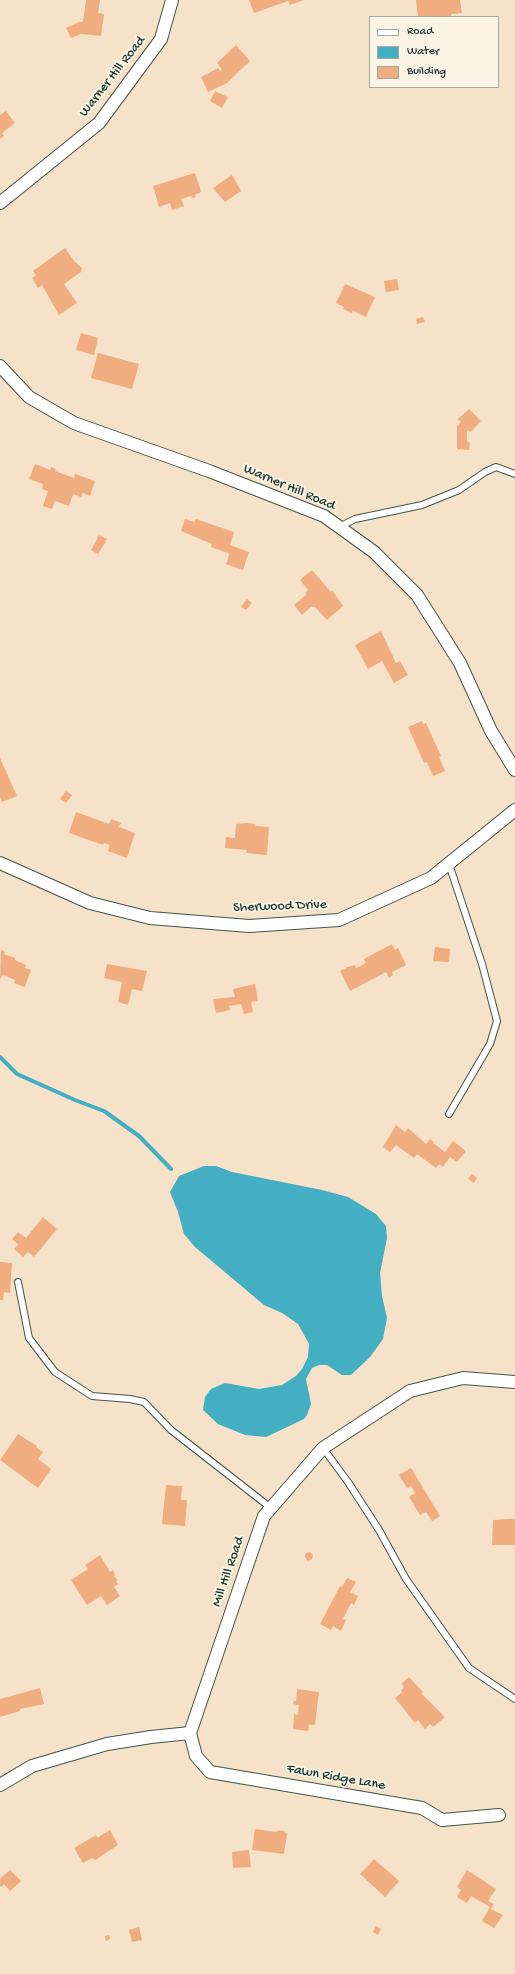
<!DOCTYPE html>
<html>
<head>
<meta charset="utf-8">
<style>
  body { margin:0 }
  #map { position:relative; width:515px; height:1974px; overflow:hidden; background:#f6e2c8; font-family:"Gochi Hand",sans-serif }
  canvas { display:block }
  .legend { position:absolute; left:369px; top:16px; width:130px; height:72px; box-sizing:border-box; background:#fcf5e5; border:1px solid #a4ab9e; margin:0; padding:5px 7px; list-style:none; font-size:12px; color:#1f3d34 }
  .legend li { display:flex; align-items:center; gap:8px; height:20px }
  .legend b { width:20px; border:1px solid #a4ab9e }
</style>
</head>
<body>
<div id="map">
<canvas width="515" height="1974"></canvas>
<ul class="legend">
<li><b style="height:5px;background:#fff"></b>Road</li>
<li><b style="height:11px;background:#44aec3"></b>Water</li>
<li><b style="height:11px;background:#f0ad80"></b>Building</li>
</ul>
</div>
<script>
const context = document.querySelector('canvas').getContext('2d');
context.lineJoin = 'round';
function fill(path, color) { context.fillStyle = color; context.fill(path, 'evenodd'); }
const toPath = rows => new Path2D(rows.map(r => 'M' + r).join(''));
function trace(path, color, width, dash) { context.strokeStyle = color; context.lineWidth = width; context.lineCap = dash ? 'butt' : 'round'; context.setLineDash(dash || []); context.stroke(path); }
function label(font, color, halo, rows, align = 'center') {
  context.font = font + ' "Gochi Hand",sans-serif'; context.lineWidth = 3.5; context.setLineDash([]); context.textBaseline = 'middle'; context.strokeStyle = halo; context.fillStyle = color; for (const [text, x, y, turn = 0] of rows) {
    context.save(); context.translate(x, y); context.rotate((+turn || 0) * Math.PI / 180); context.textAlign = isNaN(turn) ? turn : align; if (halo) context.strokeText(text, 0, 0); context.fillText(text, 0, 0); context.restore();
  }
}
fill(toPath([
  [204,1166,216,1166,232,1172,322,1190,348,1197,376,1214,386,1226,387,1238,380,1273,382,1296,387,1318,383,1339,370,1357,351,1375,342,1375,327,1365,319,1365,312,1368,306,1379,311,1404,307,1415,304,1419,266,1437,245,1435,218,1424,203,1410,205,1397,211,1389,225,1383,259,1389,282,1385,296,1376,302,1369,308,1357,309,1344,298,1324,282,1313,264,1305,195,1247,184,1234,178,1212,170,1192,179,1176]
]), '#44aec3');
trace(toPath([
  [0,1057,17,1074,75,1100,104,1111,139,1136,171,1169]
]), '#44aec3', 4);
fill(toPath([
  [86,0,100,0,98,13,104,14,101,36,81,34,71,38,66,28,79,22,83,22],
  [249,0,304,0,290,5,288,1,254,13],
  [416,0,460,0,462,13,452,14,450,17,418,17],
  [236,45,250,61,227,83,208,92,201,77,218,68,220,71,222,69,217,63],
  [215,91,228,97,222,108,210,101],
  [6,111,15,123,2,133,4,136,0,139,0,115],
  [195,173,201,191,200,193,195,194,196,197,192,198,191,196,181,199,184,206,172,210,170,203,159,207,153,186],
  [232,175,241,191,225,202,213,188],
  [65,248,74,261,82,268,81,272,64,284,77,303,59,315,42,285,38,288,32,278,36,275,33,271],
  [397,279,399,290,386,292,384,281],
  [345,284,375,297,366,317,353,311,352,313,343,309,344,307,336,303],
  [423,317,425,322,417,324,416,319],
  [81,333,98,338,94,355,76,350],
  [98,353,139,364,132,389,91,378],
  [469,409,481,421,471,432,467,430,467,441,470,443,469,450,457,449,457,426,461,422,458,419],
  [35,464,50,470,51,467,56,469,55,471,74,478,75,474,95,481,90,496,83,493,81,497,73,494,69,506,55,501,52,509,43,506,48,491,42,489,43,484,29,479],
  [185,519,194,522,196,519,234,532,230,545,249,552,243,570,226,564,229,555,228,553,211,547,212,544,181,531],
  [99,535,107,539,98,554,91,550],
  [312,570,331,592,332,590,343,606,327,620,315,607,311,607,302,615,294,605,306,595,306,592,308,590,300,580],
  [247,599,252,603,246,610,241,607],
  [381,631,396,663,400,661,408,675,394,683,382,661,368,669,355,645],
  [422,721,423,724,426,723,441,756,439,757,445,771,433,776,427,762,424,763,408,727],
  [0,758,17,796,2,802,0,797],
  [66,791,72,795,66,803,60,799],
  [76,812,109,824,111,819,121,823,119,827,135,833,127,858,108,851,110,845,104,843,103,845,69,833],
  [246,823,256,824,255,826,269,827,267,855,246,853,247,850,225,848,226,837,235,838,236,824],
  [392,944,395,950,398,948,406,965,392,972,393,975,389,978,386,972,350,991,340,971,348,967,355,965,356,968,366,963,364,959],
  [435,947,450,949,449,962,433,961],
  [1,950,5,952,4,954,15,958,15,960,26,965,25,968,31,970,25,987,14,983,15,980,3,975,0,979],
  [107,964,147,971,142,991,132,989,128,1005,118,1002,122,982,104,978],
  [255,984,258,1001,251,1002,253,1012,244,1014,241,1004,229,1006,230,1010,216,1013,213,999,235,997,233,989],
  [396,1125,405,1132,408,1128,426,1144,430,1139,434,1142,433,1143,445,1152,453,1141,466,1151,457,1162,450,1157,443,1167,439,1164,436,1168,417,1154,414,1158,396,1145,390,1152,383,1147],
  [472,1174,477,1178,474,1183,468,1179],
  [43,1217,57,1229,34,1257,28,1252,23,1257,14,1249,18,1244,12,1239,18,1232,26,1238],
  [0,1262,12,1263,10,1293,4,1292,3,1300,0,1300],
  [18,1434,37,1446,36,1447,43,1452,38,1459,51,1469,38,1488,0,1460],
  [411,1468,440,1516,432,1521,426,1512,420,1515,409,1497,415,1493,411,1486,407,1488,399,1475],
  [166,1485,182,1486,181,1500,187,1500,185,1526,162,1524],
  [508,1519,515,1519,515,1545,492,1545,493,1520],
  [310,1552,313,1555,312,1559,308,1561,305,1557,306,1553],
  [100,1555,110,1572,113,1570,115,1575,114,1576,118,1580,116,1581,118,1584,114,1587,120,1596,107,1605,101,1596,87,1605,71,1580,88,1569,85,1565],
  [347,1578,356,1582,350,1592,358,1596,354,1605,351,1603,343,1619,346,1620,341,1631,333,1626,331,1630,320,1624,340,1586,342,1587],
  [409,1677,423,1692,421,1693,445,1717,433,1727,430,1724,425,1729,418,1720,415,1723,395,1698,402,1692,401,1691,404,1687,401,1684],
  [40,1688,44,1704,20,1709,20,1711,0,1717,0,1699],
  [297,1689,319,1692,315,1725,309,1725,308,1731,293,1729,294,1714,298,1715,299,1705,293,1704,294,1701,296,1701],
  [255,1829,276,1832,279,1830,284,1831,287,1834,284,1854,252,1850],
  [110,1830,118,1845,95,1860,92,1858,83,1863,74,1848,96,1835,97,1838],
  [249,1850,251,1867,233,1868,232,1852],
  [374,1859,399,1881,385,1897,360,1874],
  [10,1870,21,1881,10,1891,4,1884,1,1887,0,1886,0,1879],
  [467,1870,496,1889,488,1901,494,1904,491,1909,503,1915,494,1928,482,1921,490,1907,471,1896,467,1903,457,1897,461,1890,457,1887],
  [376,1926,381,1929,378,1935,373,1932],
  [139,1927,142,1940,132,1942,129,1930],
  [109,1935,110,1939,106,1941,105,1936]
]), '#f0ad80');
const lane = toPath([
  [339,527,355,519,422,505,459,490,485,472,496,467,515,474],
  [449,864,482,964,497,1021,490,1044,449,1114],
  [18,1282,29,1338,55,1372,92,1396,130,1399,144,1402,171,1430,271,1508],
  [323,1448,348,1482,379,1530,406,1579,469,1668,515,1699]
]);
const street = toPath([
  [0,203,99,123,161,39,172,0],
  [0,366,29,397,74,423,209,471,324,516,374,552,417,595,460,663,491,731,515,770],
  [0,863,90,903,150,918,249,926,339,920,431,878,515,810],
  [190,1733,196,1756,210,1772,422,1808,442,1820,499,1815],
  [0,1785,32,1766,107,1744,151,1737,190,1733,264,1516,323,1448,410,1391,463,1378,515,1382]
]);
trace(lane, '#3f564a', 8);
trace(street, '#3f564a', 14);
trace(lane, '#fff', 6);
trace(street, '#fff', 12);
label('14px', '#1f3d34', '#fcf5e5', [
  ["Warner Hill Road",113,77,-52],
  ["Warner Hill Road",289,488,23],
  ["Sherwood Drive",280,907,-2],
  ["Mill Hill Road",229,1572,-71],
  ["Fawn Ridge Lane",336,1778,10]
]);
</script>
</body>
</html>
